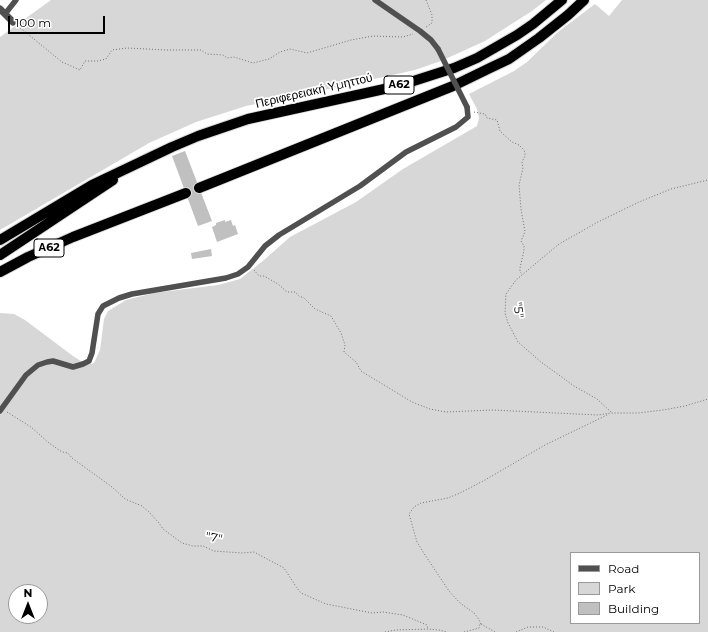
<!DOCTYPE html>
<html>
<head>
<meta charset="utf-8">
<style>
  body { margin:0 }
  #map { position:relative; width:708px; height:632px; overflow:hidden; background:#fff; font-family:Montserrat,sans-serif }
  canvas { display:block }
  .legend { position:absolute; left:570px; top:552px; width:130px; height:72px; box-sizing:border-box; background:#fff; border:1px solid #999; margin:0; padding:5px 7px; list-style:none; font-size:12px; color:#000 }
  .legend li { display:flex; align-items:center; gap:8px; height:20px }
  .legend b { width:20px; border:1px solid #999 }
  .north { position:absolute; left:8px; top:584px; width:40px; height:40px; box-sizing:border-box; background:#fff; border:1px solid #999; border-radius:50%; rotate:0deg; font-size:11px; font-weight:700; line-height:16px; text-align:center; color:#000 }
  .north::after { content:''; display:block; margin:auto; width:14px; height:18px; background:#000; clip-path:polygon(50% 0,100% 100%,50% 72%,0 100%) }
  .scale { position:absolute; left:8px; top:16px; width:97px; height:18px; box-sizing:border-box; border:2px solid #000; border-top:0; padding-left:5px; font-size:12px; line-height:14px; white-space:nowrap; color:#000; -webkit-text-stroke:3px #fff; paint-order:stroke }
</style>
</head>
<body>
<div id="map">
<canvas width="708" height="632"></canvas>
<ul class="legend">
<li><b style="height:5px;background:#505050"></b>Road</li>
<li><b style="height:11px;background:#d7d7d7"></b>Park</li>
<li><b style="height:11px;background:#c0c0c0"></b>Building</li>
</ul>
<div class="north">N</div>
<div class="scale">100 m</div>
</div>
<script>
const context = document.querySelector('canvas').getContext('2d');
context.lineJoin = 'round';
function fill(path, color) { context.fillStyle = color; context.fill(path, 'evenodd'); }
const toPath = rows => new Path2D(rows.map(r => 'M' + r).join(''));
function trace(path, color, width, dash) { context.strokeStyle = color; context.lineWidth = width; context.lineCap = dash ? 'butt' : 'round'; context.setLineDash(dash || []); context.stroke(path); }
function label(font, color, halo, rows, align = 'center') {
  context.font = font + ' Montserrat,sans-serif'; context.lineWidth = 3.5; context.setLineDash([]); context.textBaseline = 'middle'; context.strokeStyle = halo; context.fillStyle = color; for (const [text, x, y, turn = 0] of rows) {
    context.save(); context.translate(x, y); context.rotate((+turn || 0) * Math.PI / 180); context.textAlign = isNaN(turn) ? turn : align; if (halo) context.strokeText(text, 0, 0); context.fillText(text, 0, 0); context.restore();
  }
}
fill(toPath([
  [51,0,546,0,532,11,485,41,441,61,415,70,320,91,246,106,196,122,149,143,0,230,0,37],
  [622,0,708,0,708,632,0,632,0,313,14,314,25,320,73,356,87,365,94,363,100,350,104,319,108,311,126,300,154,293,218,285,240,279,264,260,290,237,356,202,403,169,477,126,479,118,477,109,469,94,514,71,527,62,558,32,595,4,609,16],
  [571,553,699,553,699,623,571,623],
  [16,592,40,592,40,616,16,616]
]), '#d7d7d7');
fill(toPath([
  [185,151,212,221,198,226,172,156],
  [225,220,225,222,231,220,233,226,235,225,238,234,217,242,212,227,216,225,216,223],
  [211,249,212,256,192,259,191,253]
]), '#c0c0c0');
const motorway = toPath([
  [199,188,453,86,490,68,509,59,539,38,568,15,584,0],
  [0,240,92,185,172,147,198,136,248,119,398,86,454,68,477,58,517,35,533,24,562,0],
  [0,255,113,180],
  [0,272,28,257,73,237,186,193]
]);
trace(motorway, '#dbdbdb', 12);
trace(toPath([
  [426,0,432,15,432,23,426,27],
  [18,26,62,62,80,70,85,61,98,61,106,59,112,50,127,48,166,50,201,50,207,54,223,55,227,58,234,57,253,63,269,59,280,52,290,49,307,53,351,40,373,36,403,37,413,34],
  [474,112,485,114,487,118,497,120,500,131,503,134,512,142,519,145,524,150,525,153,525,156,522,162,523,168,519,185,521,209,525,232,521,241,524,246,524,250,520,268,520,272,522,274],
  [254,270,259,276,264,276,278,284,287,292,295,292,300,297,303,297,315,309,331,316,341,333,345,345,344,352,356,362,361,371,412,402,430,409,446,412,493,410,598,415,611,413,638,413,663,410,685,406,708,399],
  [7,412,31,427,49,443,62,452,68,453,72,458,112,487,125,499,142,506,149,512,159,523,163,529,182,543,193,546,203,546,214,551,242,553,254,552,284,568,297,588,301,593,326,604,372,613,383,612,403,615,427,625,428,629],
  [611,412,597,399,574,386,541,362,518,342,508,323,505,313,506,294,516,280,559,244,598,222,639,202,671,189,708,180],
  [481,624,478,618,474,613,460,603,449,591,425,555,417,542,409,514,414,507,421,503,448,498,460,493,485,480,545,445,609,414],
  [481,624,495,632],
  [385,632,396,630,428,629,439,630,447,632],
  [464,632,479,628,480,624],
  [516,632,528,627,543,627,554,632]
]), '#727272', 1, [1, 2]);
trace(toPath([
  [375,0,420,31,431,40,438,49],
  [5,14,16,0],
  [0,411,26,375,38,365,47,362,53,361,73,367,83,364,89,361,92,353,98,314,103,306,119,298,132,294,226,278,238,274,248,267,265,246,279,235,360,186,406,152,456,127,468,117,467,107]
]), '#505050', 5.5);
trace(toPath([
  [0,9,13,22]
]), '#505050', 7);
trace(motorway, '#000', 10);
trace(toPath([
  [438,49,467,107]
]), '#505050', 5.5);
for (const [x, y, w] of [
  [399,85,30],
  [49,248,30]
]) { const box = new Path2D(); box.roundRect(x - w / 2, y - 9, w, 18, 3); context.fillStyle = '#fff'; context.fill(box); trace(box, '#000', 1); }
label('bold 11px', '#000', null, [
  ["Α62",399,85],
  ["Α62",49,248]
]);
label('12px', '#000', '#fff', [
  ["Περιφερειακή Υμηττού",314,91,-13],
  ["\"5\"",518,310,82],
  ["\"7\"",214,538,10]
]);
</script>
</body>
</html>
